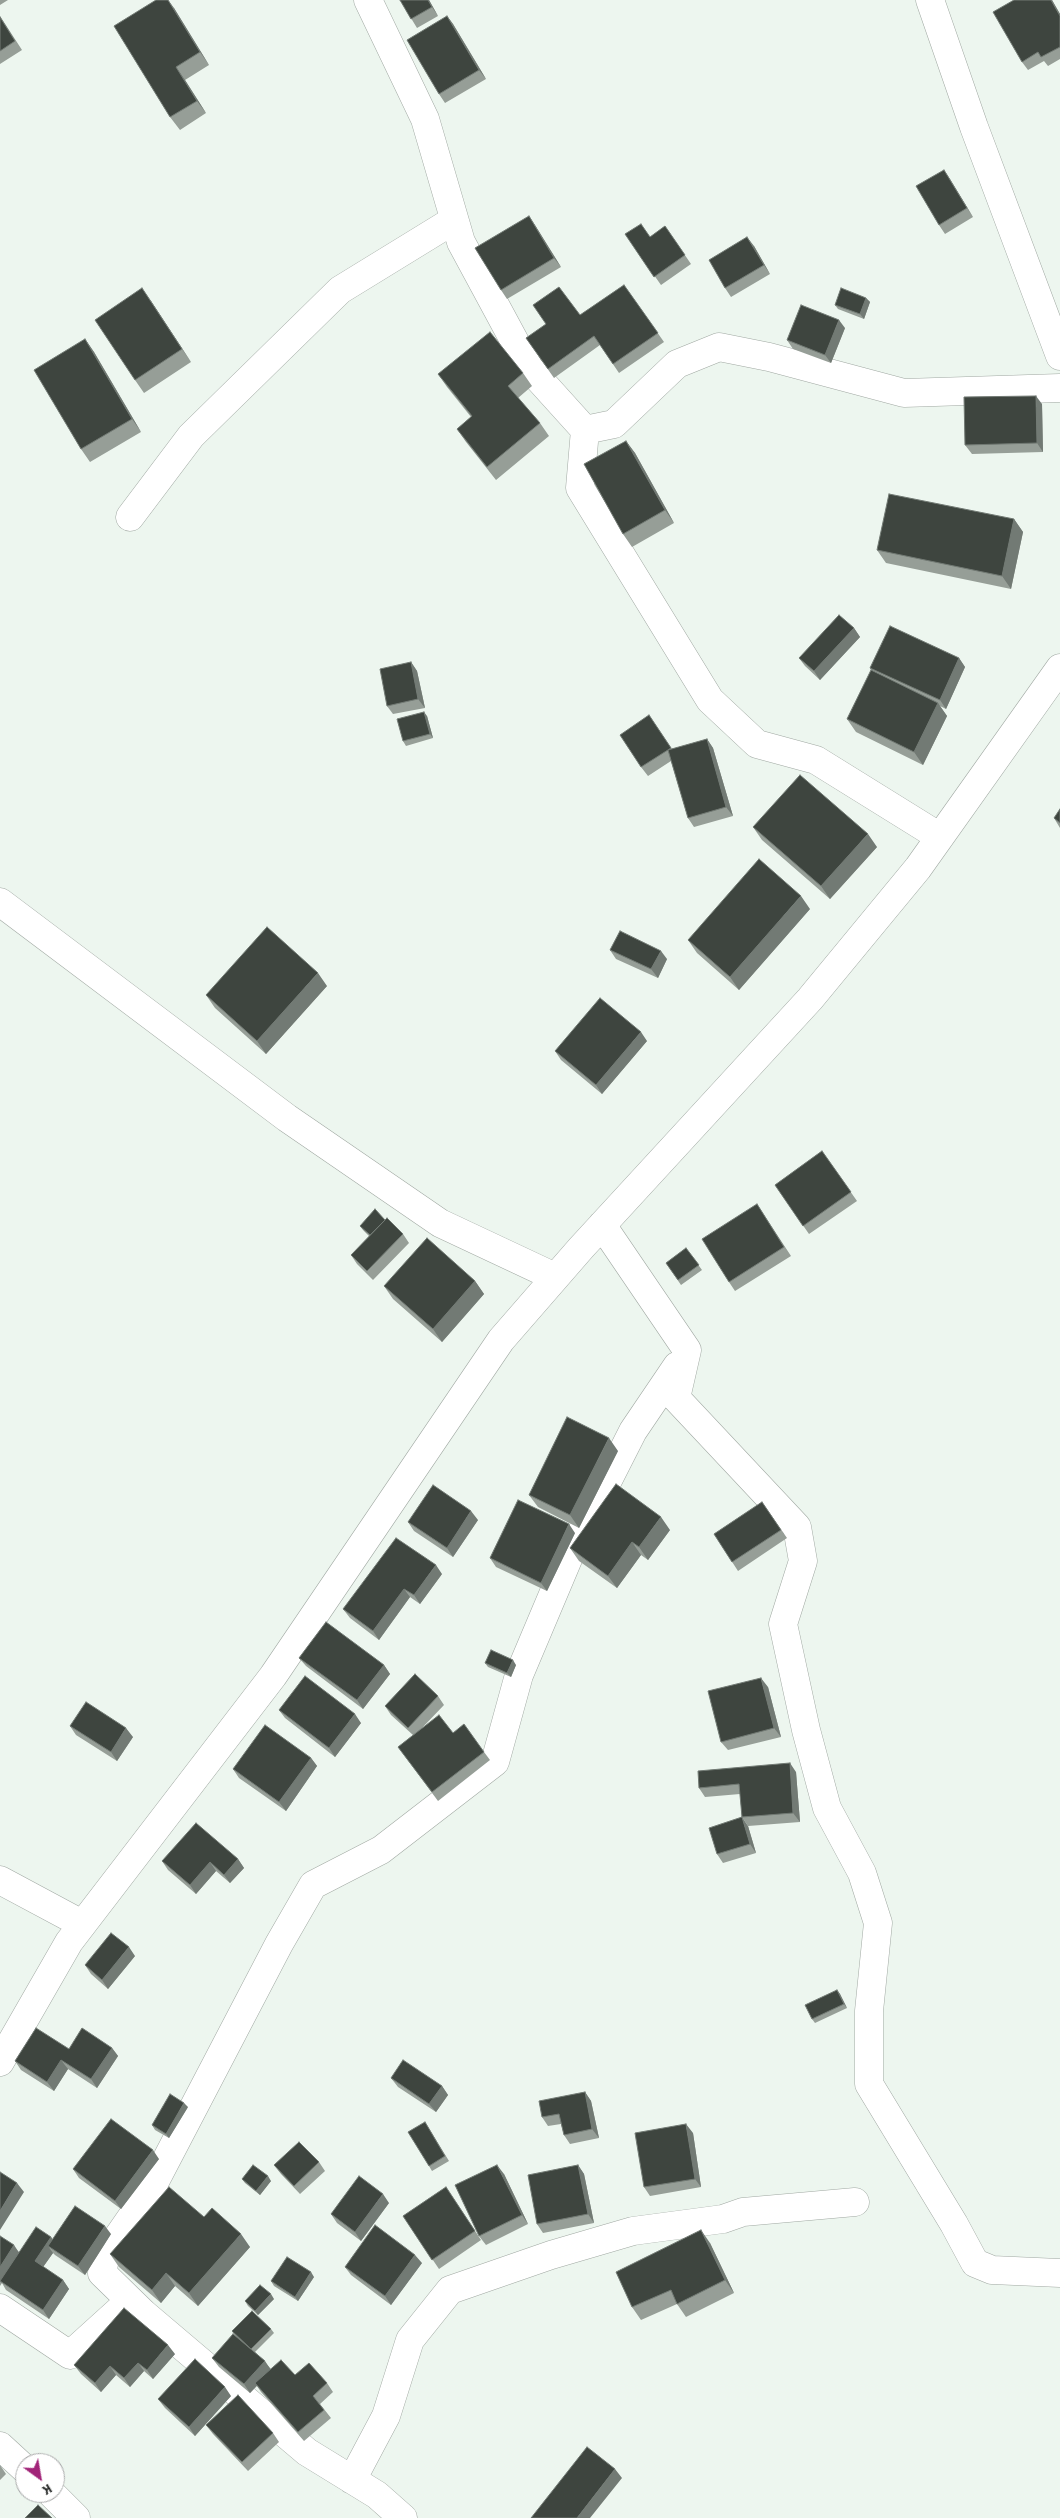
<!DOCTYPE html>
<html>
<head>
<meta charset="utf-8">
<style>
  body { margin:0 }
  #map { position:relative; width:1060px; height:2518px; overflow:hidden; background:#edf6ef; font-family:"Titillium Web",sans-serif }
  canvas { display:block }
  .north { position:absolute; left:15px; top:2453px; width:50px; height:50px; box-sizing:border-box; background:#fff; border:1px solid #a8a9a9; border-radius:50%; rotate:148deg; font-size:14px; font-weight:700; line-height:20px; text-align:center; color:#262927 }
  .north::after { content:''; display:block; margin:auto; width:18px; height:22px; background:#a12478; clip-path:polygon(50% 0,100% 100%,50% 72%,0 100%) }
</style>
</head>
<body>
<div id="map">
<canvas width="1060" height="2518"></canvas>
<div class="north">K</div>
</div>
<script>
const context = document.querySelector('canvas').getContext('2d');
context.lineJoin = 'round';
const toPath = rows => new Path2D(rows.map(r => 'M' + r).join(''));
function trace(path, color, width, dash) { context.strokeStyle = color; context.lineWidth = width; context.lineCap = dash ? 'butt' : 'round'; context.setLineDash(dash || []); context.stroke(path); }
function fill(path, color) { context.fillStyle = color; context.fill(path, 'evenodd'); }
const minor = toPath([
  [368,0,425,119,461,242,529,368,585,430,614,424,677,364,719,347,769,357,904,393,1060,388],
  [930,0,974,127,1060,356],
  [585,430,580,488,710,700,757,744,816,760,940,837],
  [130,517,191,436,340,290,454,220],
  [0,902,287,1118,440,1223,555,1277],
  [602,1225,687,1350,676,1398,797,1527,803,1561,783,1624,806,1730,827,1808,862,1873,878,1923,869,2011,869,2084,954,2224,975,2263,992,2270,1060,2273],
  [0,1880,82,1924],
  [0,2062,69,1942,273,1676,501,1340,581,1248,810,999,918,868,1060,668],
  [0,2308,70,2355,123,2307,143,2313,307,2452,377,2495,403,2518],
  [143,2313,102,2273,106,2254,151,2189,279,1944,313,1885,381,1850,495,1762,519,1675,568,1559,633,1431,677,1366],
  [0,2446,25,2469],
  [352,2480,386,2416,410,2340,450,2290,551,2255,633,2231,723,2219,743,2212,855,2202],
  [51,2493,76,2518]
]);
trace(minor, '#a0a8a2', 29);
trace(minor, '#fff', 28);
fill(toPath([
  [0,0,8,0,0,5],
  [400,0,429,0,438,16,417,28],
  [1014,0,1052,0,1060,14,1060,59,1048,66,1044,61,1028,70,1022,62],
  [174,8,209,65,185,80,206,113,180,130,170,117],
  [0,16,22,50,0,64],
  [447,16,453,24,486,79,445,103,439,94],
  [944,170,973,217,945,234,939,225],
  [529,216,561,267,507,299,501,290],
  [665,226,691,264,661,285,625,234,650,237],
  [754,246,770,274,731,297,725,288],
  [624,285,664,342,619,373,600,345,554,378,526,338,580,315],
  [866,298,870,302,864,319,838,309,835,305],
  [151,301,191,362,144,393,135,380],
  [845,328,831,363,793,349,787,340],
  [85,339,94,352,141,432,90,462,81,449],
  [523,373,532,386,518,398,540,423,549,436,496,480,466,442,457,429,471,417,447,387,438,374],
  [1042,404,1043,452,972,454,965,445],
  [626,441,635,453,674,523,632,547,623,534],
  [1014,519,1023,532,1011,589,886,563,877,550],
  [854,628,860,637,820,680,805,666,799,658],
  [959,658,965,667,946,709,940,706,947,716,923,765,856,732,847,719,872,671,870,668],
  [411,662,417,671,425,708,393,714,387,706],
  [649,715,672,749,707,739,713,748,733,816,694,827,688,818,671,761,648,776,641,767],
  [427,716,433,738,406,746,403,741],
  [1060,809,1060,828,1054,818],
  [753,827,877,847,830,899,762,840],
  [810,909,739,990,697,953,688,940],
  [610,950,667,959,658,978,616,959],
  [327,986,266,1054,215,1008,206,995],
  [647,1041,602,1094,561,1060,555,1051],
  [822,1151,857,1201,809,1234,775,1185],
  [757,1204,791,1256,735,1291,729,1282],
  [385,1220,403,1234,409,1243,373,1280,357,1264,351,1255,369,1236,363,1230,360,1226],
  [686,1248,702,1270,681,1285,666,1263],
  [475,1281,484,1294,442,1342,393,1299,384,1286],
  [618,1451,579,1528,538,1507,529,1495],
  [762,1502,787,1538,738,1571,714,1534],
  [478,1520,453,1557,414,1531,408,1522],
  [670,1530,648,1560,641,1555,617,1588,579,1561,570,1548],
  [575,1533,547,1591,496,1567,490,1558],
  [442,1574,420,1604,410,1597,379,1640,350,1618,343,1609],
  [299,1658,384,1665,390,1674,363,1709,306,1666],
  [485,1663,516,1665,511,1677,488,1667],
  [768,1687,781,1737,728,1750,721,1742],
  [438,1696,444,1705,421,1729,453,1733,484,1752,490,1760,438,1801,398,1747,413,1735,391,1715,385,1706],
  [279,1710,361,1723,335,1757,285,1718],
  [70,1726,133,1737,117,1761,76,1735],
  [311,1758,317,1766,286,1811,239,1778,233,1769],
  [796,1772,800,1822,748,1826,742,1817,740,1794,705,1797,699,1788],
  [748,1826,756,1853,723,1863,717,1854],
  [238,1859,244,1868,230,1883,216,1871,196,1894,168,1870,162,1861],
  [135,1956,108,1989,91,1974,85,1965],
  [837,1990,840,1994,847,2008,815,2023,812,2019],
  [112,2048,118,2056,97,2088,68,2069,54,2091,21,2070,15,2061,69,2049],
  [391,2078,442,2086,448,2095,436,2112,398,2087],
  [585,2092,591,2101,599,2138,570,2144,564,2135,561,2124,548,2126,542,2117],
  [188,2107,169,2138,155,2130,152,2125],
  [425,2122,449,2161,432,2171,429,2166],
  [693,2133,701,2187,650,2196,644,2187],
  [159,2159,121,2209,79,2178,73,2169],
  [319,2162,325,2171,300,2194,281,2174,274,2165],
  [578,2165,584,2174,594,2223,543,2233,537,2224],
  [504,2174,528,2224,486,2245,479,2236],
  [242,2179,271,2181,260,2195,245,2183],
  [446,2187,481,2240,439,2269,403,2216],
  [389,2203,361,2241,337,2223,331,2214],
  [204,2217,250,2247,198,2306,175,2286,161,2303,119,2267,110,2254],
  [111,2234,85,2275,55,2255,53,2253,43,2267,63,2280,69,2289,49,2319,6,2290,2,2283,0,2286,0,2236,19,2252,51,2237,53,2240],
  [710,2243,734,2293,686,2317,677,2304,641,2320,632,2307],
  [422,2263,391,2305,351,2275,345,2267],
  [314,2277,298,2301,274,2286,271,2281],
  [274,2299,258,2315,248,2306,245,2301],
  [271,2329,274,2333,255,2352,271,2369,327,2383,333,2392,320,2404,331,2418,304,2441,261,2392,257,2386,250,2393,219,2367,212,2358,234,2335,232,2331],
  [175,2354,153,2379,144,2371,130,2387,116,2375,101,2392,81,2374,74,2365],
  [231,2396,195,2436,165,2408,158,2399],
  [206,2425,273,2433,279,2442,248,2471,213,2434],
  [0,2465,6,2474,0,2480]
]), '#969e97');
fill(toPath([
  [168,0,174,8,209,65,200,52],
  [428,0,429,0,438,16,432,7],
  [1051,0,1052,0,1060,14,1060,16],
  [447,16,453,24,486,79,479,70],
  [176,67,185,80,206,113,197,101],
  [944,170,950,179,973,217,967,208],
  [529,216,535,225,561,267,554,258],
  [747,237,754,246,770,274,764,265],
  [142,288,151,301,191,362,182,349],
  [866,298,870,302,864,319,860,314],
  [839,320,845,328,831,363,825,355],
  [85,339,94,352,141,432,132,419],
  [1036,396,1042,404,1043,452,1037,443],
  [626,441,635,453,674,523,665,510],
  [1014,519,1023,532,1011,589,1002,576],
  [854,628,860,637,820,680,814,671],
  [959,658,965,667,946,709,940,700],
  [411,662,417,671,425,708,418,699],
  [938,703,947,716,923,765,914,752],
  [424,712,427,716,433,738,430,734],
  [707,739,713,748,733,816,726,807],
  [868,834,877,847,830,899,821,886],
  [801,896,810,909,739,990,730,977],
  [661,951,667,959,658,978,651,969],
  [318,973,327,986,266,1054,257,1041],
  [641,1032,647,1041,602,1094,596,1085],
  [475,1281,484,1294,442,1342,433,1329],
  [609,1438,618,1451,579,1528,570,1515],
  [471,1511,478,1520,453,1557,447,1548],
  [661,1517,670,1530,648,1560,639,1547],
  [569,1524,575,1533,547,1591,541,1583],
  [632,1542,641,1555,617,1588,608,1576],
  [436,1565,442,1574,420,1604,414,1595],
  [404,1589,410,1597,379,1640,373,1631],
  [513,1660,516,1665,511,1677,507,1673],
  [384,1665,390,1674,363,1709,357,1700],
  [761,1678,768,1687,781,1737,774,1728],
  [355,1714,361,1723,335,1757,329,1748],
  [126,1728,133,1737,117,1761,111,1752],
  [311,1758,317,1766,286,1811,279,1802],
  [790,1763,796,1772,800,1822,793,1813],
  [742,1817,748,1826,756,1853,750,1844],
  [238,1859,244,1868,230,1883,224,1875],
  [210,1862,216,1871,196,1894,190,1885],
  [129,1947,135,1956,108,1989,102,1980],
  [837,1990,840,1994,847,2008,844,2004],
  [112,2048,118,2056,97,2088,91,2079],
  [61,2060,68,2069,54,2091,47,2082],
  [442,2086,448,2095,436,2112,429,2104],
  [585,2092,591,2101,599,2138,592,2129],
  [184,2103,188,2107,169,2138,166,2134],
  [686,2124,693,2133,701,2187,695,2179],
  [153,2150,159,2159,121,2209,115,2201],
  [497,2165,504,2174,528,2224,522,2215],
  [578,2165,584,2174,594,2223,588,2214],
  [268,2176,271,2181,260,2195,256,2191],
  [17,2183,24,2192,0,2230,0,2211],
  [383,2194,389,2203,361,2241,355,2232],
  [105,2226,111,2234,85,2275,78,2266],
  [701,2230,710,2243,734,2293,725,2280],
  [241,2234,250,2247,198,2306,189,2293],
  [51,2237,57,2246,48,2246,53,2253,41,2270,35,2261],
  [14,2245,20,2254,0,2281,0,2267],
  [415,2255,422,2263,391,2305,385,2296],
  [311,2272,314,2277,298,2301,295,2297],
  [166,2273,175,2286,161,2303,152,2290],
  [63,2280,69,2289,49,2319,43,2310],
  [271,2294,274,2299,258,2315,255,2311],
  [168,2345,175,2354,153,2379,147,2370],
  [265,2361,271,2370,250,2393,244,2384],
  [138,2363,144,2371,130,2387,124,2378],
  [110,2366,116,2375,101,2392,95,2383],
  [225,2387,231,2396,195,2436,189,2427],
  [615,2469,622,2478,590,2518,577,2518]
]), '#727a74');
const building = toPath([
  [156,0,168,0,200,52,176,67,197,101,170,117,114,26,156,0],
  [400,0,428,0,432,7,411,19,400,0],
  [1014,0,1051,0,1060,16,1060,47,1041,57,1038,52,1022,62,993,12,1014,0],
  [447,16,479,70,439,94,407,40,447,16],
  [0,17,15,41,0,51,0,17],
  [944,170,967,208,939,225,916,186,944,170],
  [529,216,554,258,501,290,475,248,529,216],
  [641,224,650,237,665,226,685,255,654,277,625,234,641,224],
  [747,237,764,265,725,288,709,260,747,237],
  [624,285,658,333,613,364,594,336,548,369,526,338,546,324,533,305,559,287,580,315,624,285],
  [142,288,182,349,135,380,95,320,142,288],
  [841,288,866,298,860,314,835,305,841,288],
  [801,305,839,320,825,355,787,340,801,305],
  [490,332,523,373,508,386,540,423,487,467,457,429,472,416,438,374,490,332],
  [85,339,132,419,81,449,34,370,85,339],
  [1036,396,1037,443,965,445,964,397,1036,396],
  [626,441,665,510,623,534,584,464,626,441],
  [889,494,1014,519,1002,576,877,550,889,494],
  [839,615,854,628,814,671,799,658,839,615],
  [890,626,959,658,940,700,870,668,890,626],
  [411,662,418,699,387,706,380,669,411,662],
  [871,670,938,703,914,752,847,719,871,670],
  [424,712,430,734,403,741,397,719,424,712],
  [649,715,671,748,641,767,620,735,649,715],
  [707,739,726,807,688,818,668,750,707,739],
  [800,775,868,834,821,886,753,827,800,775],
  [1060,809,1060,823,1054,818,1060,809],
  [759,859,801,896,730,977,688,940,759,859],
  [267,927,318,973,257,1041,206,995,267,927],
  [620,931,661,951,651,969,610,950,620,931],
  [600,998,641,1032,596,1085,555,1051,600,998],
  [822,1151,851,1192,803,1226,775,1185,822,1151],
  [757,1204,784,1247,729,1282,702,1239,757,1204],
  [375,1209,385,1220,370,1235,360,1226,375,1209],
  [387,1218,403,1234,367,1271,351,1255,387,1218],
  [427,1238,475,1281,433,1329,384,1286,427,1238],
  [686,1248,699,1265,678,1280,666,1263,686,1248],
  [567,1417,609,1438,570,1515,529,1495,567,1417],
  [616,1484,661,1517,639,1547,632,1542,608,1576,570,1548,616,1484],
  [433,1485,471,1511,447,1548,408,1522,433,1485],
  [518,1500,569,1524,541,1583,490,1558,518,1500],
  [762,1502,781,1530,732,1562,714,1534,762,1502],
  [396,1538,436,1565,414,1595,404,1589,373,1631,343,1609,396,1538],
  [326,1622,384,1665,357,1700,299,1658,326,1622],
  [491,1650,513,1660,507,1673,485,1663,491,1650],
  [415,1674,438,1696,408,1728,385,1706,415,1674],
  [305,1676,355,1714,329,1748,279,1710,305,1676],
  [761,1678,774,1728,721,1742,708,1691,761,1678],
  [86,1702,126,1728,111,1752,70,1726,86,1702],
  [439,1715,453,1733,464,1724,484,1752,432,1792,398,1747,439,1715],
  [265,1725,311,1758,279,1802,233,1769,265,1725],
  [790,1763,793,1813,742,1817,739,1784,699,1788,698,1771,790,1763],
  [742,1817,750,1844,717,1854,709,1828,742,1817],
  [196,1823,238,1859,224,1875,210,1862,190,1885,162,1861,196,1823],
  [111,1933,129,1947,102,1980,85,1965,111,1933],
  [837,1990,844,2004,812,2019,805,2005,837,1990],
  [36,2028,69,2049,82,2028,112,2048,91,2079,61,2060,47,2082,15,2061,36,2028],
  [403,2060,442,2086,429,2104,391,2078,403,2060],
  [585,2092,592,2129,564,2135,559,2114,542,2117,539,2101,585,2092],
  [170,2094,184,2103,166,2134,152,2125,170,2094],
  [111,2119,153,2150,115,2201,73,2169,111,2119],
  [425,2122,445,2156,429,2166,408,2132,425,2122],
  [686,2124,695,2179,644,2187,635,2133,686,2124],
  [299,2142,319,2162,294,2186,274,2165,299,2142],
  [253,2165,268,2176,256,2191,242,2179,253,2165],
  [497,2165,522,2215,479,2236,455,2185,497,2165],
  [578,2165,588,2214,537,2224,528,2175,578,2165],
  [0,2172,17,2183,0,2211,0,2172],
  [359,2176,383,2194,355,2232,331,2214,359,2176],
  [169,2187,204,2217,212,2208,241,2234,189,2293,166,2273,152,2290,110,2254,169,2187],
  [446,2187,475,2231,432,2260,403,2216,446,2187],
  [75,2206,105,2226,78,2266,48,2246,75,2206],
  [375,2225,415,2255,385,2296,345,2267,375,2225],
  [36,2227,51,2237,35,2261,63,2280,43,2310,0,2281,36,2227],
  [701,2230,725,2280,677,2304,671,2290,632,2307,616,2272,701,2230],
  [0,2236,14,2245,0,2267,0,2236],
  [287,2257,311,2272,295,2297,271,2281,287,2257],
  [260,2285,271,2294,255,2311,245,2301,260,2285],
  [124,2308,168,2345,147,2370,138,2363,124,2378,110,2366,95,2383,74,2365,124,2308],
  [252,2311,271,2329,251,2349,232,2331,252,2311],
  [233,2334,265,2361,244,2384,212,2358,233,2334],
  [195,2359,225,2387,189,2427,158,2399,195,2359],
  [281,2360,295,2375,309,2363,327,2383,313,2396,324,2410,298,2432,255,2383,281,2360],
  [238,2395,273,2433,242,2462,206,2425,238,2395],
  [587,2447,615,2469,577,2518,531,2518,587,2447],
  [38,2505,52,2518,25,2518,38,2505]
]);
fill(building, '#3e453f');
trace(building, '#727a74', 1);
</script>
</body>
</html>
